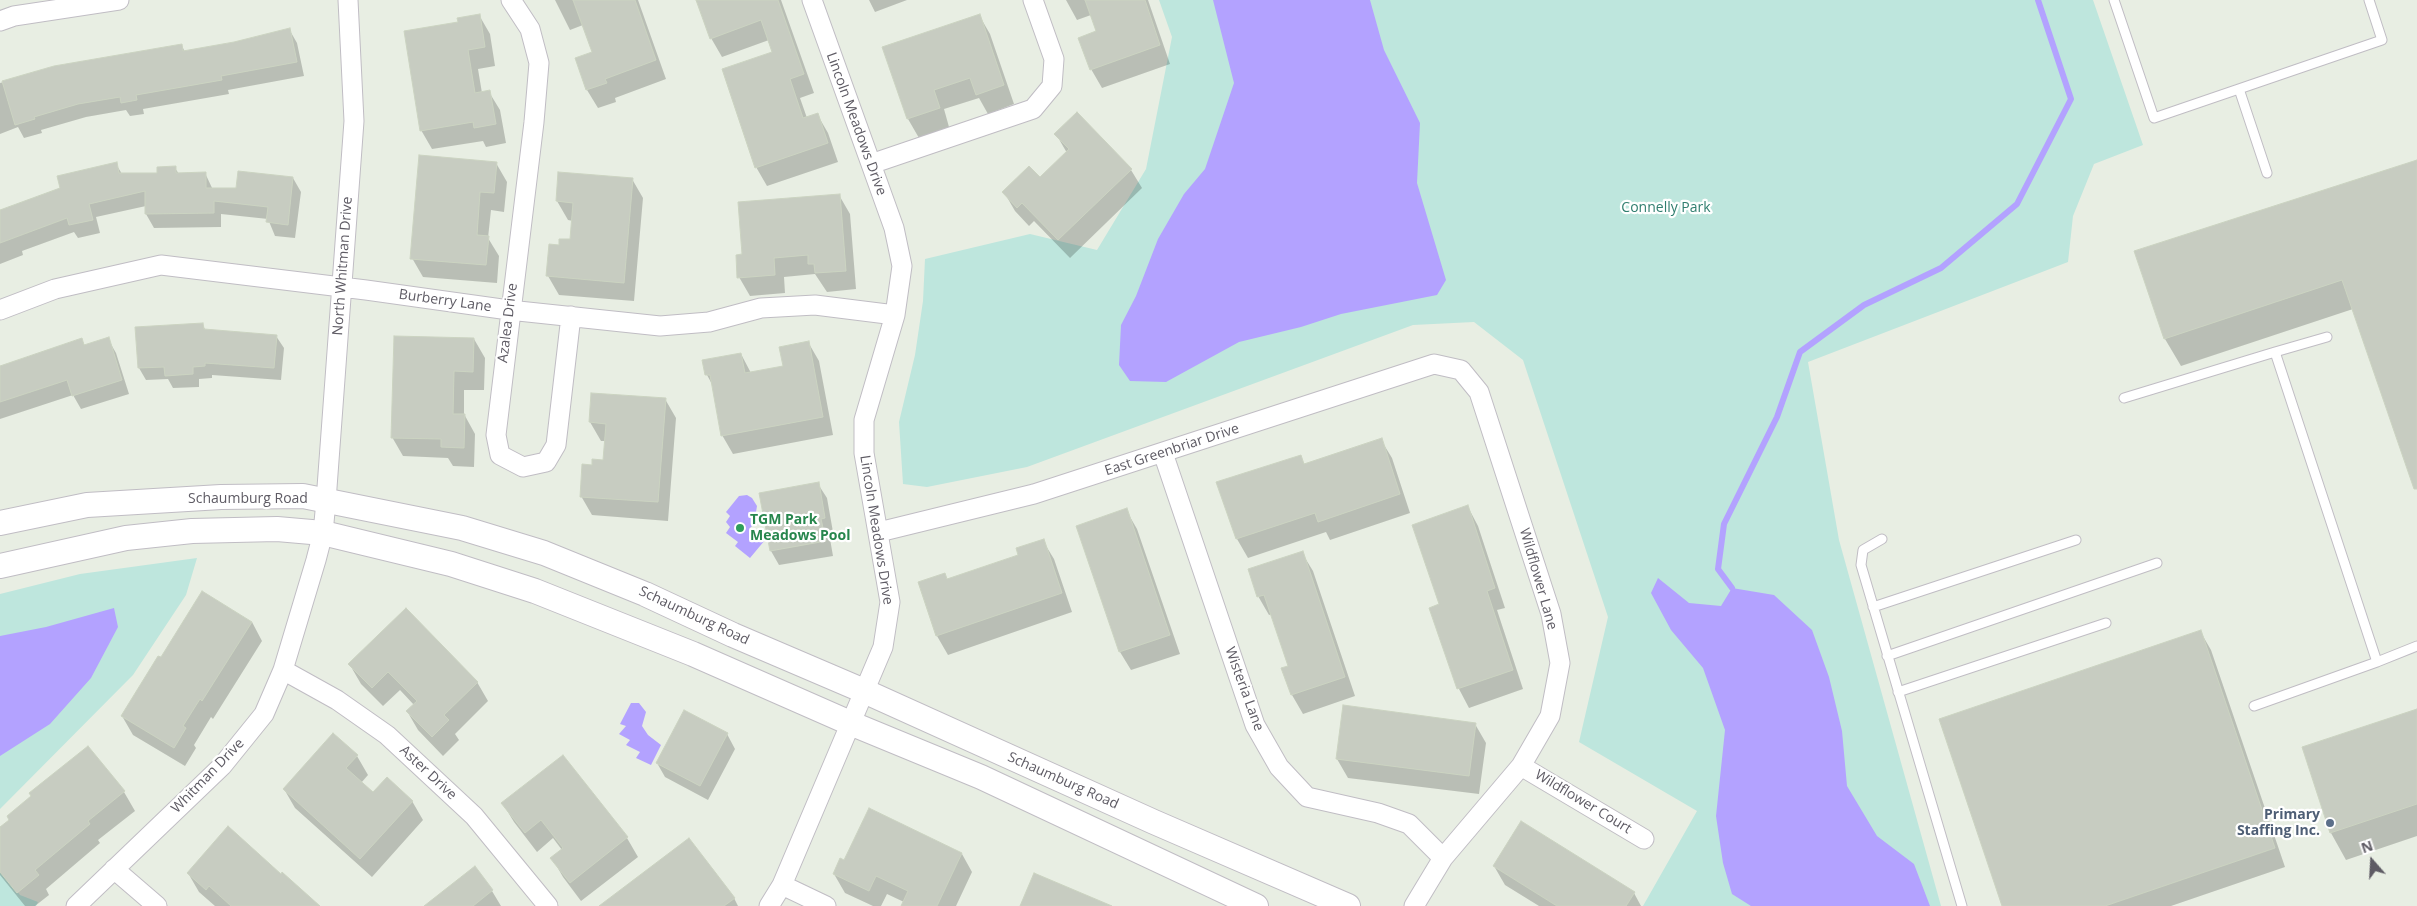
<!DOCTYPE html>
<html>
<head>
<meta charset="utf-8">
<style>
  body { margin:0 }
  #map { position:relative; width:2417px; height:906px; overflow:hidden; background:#e8eee3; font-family:"Open Sans",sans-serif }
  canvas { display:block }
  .north { position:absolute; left:2347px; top:836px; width:50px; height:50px; -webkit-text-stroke:4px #fff; paint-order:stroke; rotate:341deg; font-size:14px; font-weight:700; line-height:20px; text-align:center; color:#5e5b64 }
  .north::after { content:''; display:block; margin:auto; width:18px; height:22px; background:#5e5b64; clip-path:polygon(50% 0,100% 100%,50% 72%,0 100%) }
</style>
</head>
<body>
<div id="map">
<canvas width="2417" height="906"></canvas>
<div class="north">N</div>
</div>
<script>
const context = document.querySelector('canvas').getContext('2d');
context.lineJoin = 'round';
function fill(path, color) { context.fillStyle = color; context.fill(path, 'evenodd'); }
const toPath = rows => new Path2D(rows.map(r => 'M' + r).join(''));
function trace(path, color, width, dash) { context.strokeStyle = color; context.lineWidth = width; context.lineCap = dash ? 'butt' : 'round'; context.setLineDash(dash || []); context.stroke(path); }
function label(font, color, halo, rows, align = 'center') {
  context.font = font + ' "Open Sans",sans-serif'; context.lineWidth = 4.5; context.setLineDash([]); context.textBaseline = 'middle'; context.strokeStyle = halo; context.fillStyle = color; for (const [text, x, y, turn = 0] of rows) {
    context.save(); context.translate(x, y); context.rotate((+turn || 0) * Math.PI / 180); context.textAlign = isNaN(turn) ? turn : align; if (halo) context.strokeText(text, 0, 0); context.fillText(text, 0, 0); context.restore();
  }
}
fill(toPath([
  [1159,0,2093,0,2143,145,2094,164,2073,216,2068,262,1808,362,1839,540,1941,906,1643,906,1697,811,1579,742,1608,617,1523,360,1474,322,1413,325,1027,467,927,487,903,484,899,422,915,355,923,301,925,259,1030,234,1097,250,1146,169,1172,37],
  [197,558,186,595,133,675,0,809,0,594,80,574],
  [0,871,20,895,38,902,36,906,0,906]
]), '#bee6dd');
fill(toPath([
  [1213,0,1370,0,1384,50,1420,123,1417,183,1446,280,1437,295,1341,314,1301,327,1239,342,1166,382,1130,381,1119,365,1121,325,1136,296,1158,239,1184,194,1205,169,1234,83],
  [747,495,752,498,757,506,756,512,751,517,756,522,750,528,765,540,750,558,735,546,738,542,726,533,730,527,726,522,730,516,726,512,739,496],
  [1658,578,1689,603,1721,606,1732,588,1774,595,1812,630,1829,677,1842,731,1847,786,1877,836,1914,864,1930,906,1751,906,1732,894,1723,863,1716,816,1725,730,1703,668,1671,630,1651,593],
  [114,608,118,627,91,678,50,724,0,756,0,636,46,627],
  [631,703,639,703,646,712,642,726,648,735,661,745,651,765,636,758,640,752,626,745,630,740,619,734,626,726,620,724]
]), '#b3a2ff');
fill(toPath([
  [555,0,638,0,666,79,615,98,616,102,598,108,587,90,594,53,583,25,570,30],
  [698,0,781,0,814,93,800,98,807,118,817,114,828,133,838,162,767,186,756,167,774,53,769,40,722,57,711,38],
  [869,0,907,0,875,12],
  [1066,0,1148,0,1170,64,1102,88,1091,69,1097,32,1091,15,1077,20],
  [479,15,490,34,495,66,478,69,482,93,489,92,500,110,506,143,486,147,483,141,432,149,421,130,459,23],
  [979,15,990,34,1014,104,988,114,979,98,944,109,949,127,919,138,908,119,884,48],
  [289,29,297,43,304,76,228,90,229,94,143,109,144,114,130,116,126,110,86,117,41,130,42,133,24,138,18,127,0,134,0,83,55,67,182,46,185,52,235,44],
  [1056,134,1131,170,1142,188,1070,258,1034,221,1029,226,1015,211,1004,192,1040,179,1067,153],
  [2417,161,2417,481,2353,309,2181,366,2165,339,2135,252],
  [496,163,507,182,504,212,491,210,488,238,499,256,497,283,423,277,412,258],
  [116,164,122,174,158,174,175,168,179,174,205,173,213,190,237,189,293,178,301,192,295,238,275,236,268,219,221,214,221,227,154,228,146,214,146,206,96,217,100,233,78,238,74,232,22,251,23,255,0,264,0,211,62,189],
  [559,173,632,179,643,198,634,301,559,295,548,276,560,246,571,241,573,221,568,220,557,201],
  [839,195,850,214,856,289,827,292,815,274,784,277,785,293,750,296,739,277,743,255],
  [202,324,206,331,276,336,284,348,281,380,212,375,212,378,199,379,199,387,173,388,168,379,146,380,139,368,136,328],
  [108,339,116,353,129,394,81,409,73,395,0,419,0,367,82,340,85,346],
  [474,339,485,358,484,390,464,390,464,414,475,434,474,467,453,466,448,458,403,456,392,437],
  [808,342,819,361,833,435,733,454,722,435,713,386,707,375,741,354,751,373,784,366],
  [665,399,676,418,668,521,592,515,581,496,593,466,604,461,606,441,601,441,590,422],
  [1381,440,1392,458,1410,513,1330,540,1326,532,1248,558,1237,539,1218,483,1300,457,1305,465],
  [818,484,827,498,833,532,829,533,833,556,779,565,771,551,761,494],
  [1468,507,1478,526,1505,608,1497,610,1523,689,1469,708,1459,689,1431,608,1441,605],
  [1126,510,1137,529,1180,654,1131,670,1120,652],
  [1043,541,1054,559,1072,612,948,655,937,636,919,583,947,580,1020,555],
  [1302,553,1313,571,1355,696,1303,714,1292,695,1289,666,1272,614,1269,615,1258,596],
  [252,622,262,641,213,719,211,717,194,745,196,748,185,766,133,735,122,716,161,659],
  [2200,631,2211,650,2285,867,2171,906,2004,906],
  [350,665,477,682,488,701,455,734,459,740,443,756,418,730,407,711,414,705,400,690,383,706,361,684],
  [2417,710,2417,836,2346,860,2331,833,2304,748],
  [1475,724,1486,743,1479,794,1348,778,1337,759],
  [727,734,735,749,708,800,665,777,657,763],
  [88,747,124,792,135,811,98,840,100,843,46,889,49,895,35,906,25,906,0,875,0,829],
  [357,756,368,775,361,783,373,794,412,801,423,820,372,877,295,808,284,789],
  [563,756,627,838,638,857,581,901,563,877,552,858,562,850,553,838,537,852,514,822,503,804],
  [962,854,972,872,956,906,902,906,904,902,887,894,881,906,873,906,845,893,834,874,845,862],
  [1494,866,1634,893,1641,906,1539,906,1505,885],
  [188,873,281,876,319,906,215,906,199,892],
  [492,891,501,906,426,906],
  [734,898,738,906,612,906]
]), '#0003');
trace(toPath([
  [1732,588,1718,569,1724,524,1777,417,1800,352,1864,305,1941,268,2017,204,2071,99,2038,0]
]), '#b3a2ff', 6);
const building = toPath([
  [573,0,635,0,656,60,605,79,607,83,586,90,575,58,592,52,573,0],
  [696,0,778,0,804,74,790,79,803,118,818,113,828,143,755,168,722,69,772,52,761,20,710,39,696,0],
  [1085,0,1145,0,1160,45,1090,70,1078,38,1096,31,1085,0],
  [480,14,485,47,468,50,475,93,490,90,496,124,474,128,473,122,420,131,404,31,458,22,457,18,480,14],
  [980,14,1004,85,976,95,970,78,934,90,940,108,907,119,882,47,980,14],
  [290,28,297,62,221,76,222,80,136,95,137,100,121,103,120,97,78,104,34,117,35,119,15,125,2,81,54,66,182,44,183,51,234,42,290,28],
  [1077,112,1132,169,1058,240,1022,203,1017,208,1002,192,1029,166,1040,177,1069,149,1054,134,1077,112],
  [419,155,497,162,494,193,480,192,477,235,489,236,486,265,410,259,419,155],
  [2417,160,2417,489,2414,489,2342,280,2164,339,2134,251,2417,160],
  [117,162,119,173,157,173,157,167,176,166,176,173,206,172,206,188,236,188,238,171,293,177,288,225,266,222,268,207,214,201,214,213,145,214,145,191,89,204,93,220,69,225,67,218,0,243,0,210,60,188,57,176,117,162],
  [558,172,633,178,624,283,546,276,549,244,559,245,559,239,570,239,573,203,556,201,558,172],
  [840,194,846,271,815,273,814,264,808,264,808,255,774,258,775,275,737,278,736,255,742,254,738,202,840,194],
  [203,323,204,329,277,335,274,368,205,363,205,366,193,367,193,374,165,376,164,367,138,368,135,327,203,323],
  [394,336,474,338,473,372,454,371,453,414,465,414,464,448,441,447,441,439,391,438,394,336],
  [109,337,122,380,72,396,67,380,0,402,0,366,82,338,84,345,109,337],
  [809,341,823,417,721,436,710,375,705,375,702,360,741,353,745,373,783,366,779,347,809,341],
  [591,393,666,398,658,502,580,497,582,464,592,465,592,459,603,460,606,424,589,422,591,393],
  [1382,438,1400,494,1318,522,1315,513,1236,539,1216,482,1301,455,1304,464,1382,438],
  [819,482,825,518,821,519,826,541,770,551,759,493,819,482],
  [1468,505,1495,588,1487,591,1513,670,1457,689,1429,608,1439,604,1412,525,1468,505],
  [1127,508,1170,635,1119,652,1076,526,1127,508],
  [1044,539,1062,593,936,636,918,582,945,573,947,579,1018,555,1016,548,1044,539],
  [1303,551,1345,677,1291,695,1281,668,1288,666,1264,595,1257,597,1248,569,1303,551],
  [202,591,252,622,202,701,200,699,183,726,186,728,174,748,121,716,158,656,161,657,202,591],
  [406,608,478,682,444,715,449,720,432,737,406,711,417,701,388,672,372,688,348,664,406,608],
  [2201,630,2275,848,2105,906,2002,906,1939,719,2201,630],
  [1343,705,1476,723,1469,776,1336,759,1343,705],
  [2417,709,2417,804,2330,833,2302,747,2417,709],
  [684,710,728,733,700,786,656,763,684,710],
  [333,733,358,755,346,768,373,792,387,777,413,801,360,859,283,789,333,733],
  [88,746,125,791,88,821,90,824,35,870,39,875,17,893,0,872,0,827,9,820,7,816,31,796,29,793,88,746],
  [563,755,628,837,570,883,550,858,563,848,541,820,525,833,501,803,563,755],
  [869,808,962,853,937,906,901,906,908,891,876,876,869,891,833,874,840,858,844,860,869,808],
  [1521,821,1635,892,1626,906,1557,906,1493,866,1521,821],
  [228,826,281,874,282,872,320,906,231,906,209,886,206,890,187,873,228,826],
  [689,838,735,898,724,906,599,906,689,838],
  [475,866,493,890,473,906,424,906,475,866],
  [1034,873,1112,906,1020,906,1034,873]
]);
fill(building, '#c7ccc1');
trace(building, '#cbd3c1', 1);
const service = toPath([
  [2114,0,2154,118,2382,40,2369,0],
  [2239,89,2267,173],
  [2275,352,2327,337],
  [2124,398,2275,352,2377,662,2254,706],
  [1882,539,1863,550,1861,565,1962,906],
  [1873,607,2076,540],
  [1887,656,2157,563],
  [2377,662,2417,646],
  [1898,692,2106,623]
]);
const minor = toPath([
  [511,0,530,29,539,63,534,122,496,435,500,455,523,467,546,462,556,445,571,316],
  [0,21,14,16,119,0],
  [871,164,1033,109,1052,86,1054,59,1033,0],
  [0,310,55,289,161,265,366,290,509,310,660,326,709,322,761,308,815,305,895,315],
  [1163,453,1255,725,1279,767,1307,797,1378,813,1409,824,1443,858],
  [879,532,1034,494,1434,364,1461,370,1479,392,1551,614,1560,663,1550,716,1521,766,1443,858,1414,906],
  [283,670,337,700,387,735,474,816,548,906],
  [1521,766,1644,839],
  [114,869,157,906],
  [782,885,826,906],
  [76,906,222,766,264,714,283,670,316,560,323,533,326,501,354,121,348,0],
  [769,906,782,885,883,647,890,602,864,453,864,420,895,315,902,266,894,228,812,0]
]);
const tertiary = toPath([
  [0,523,87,505,221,497,303,496,462,528,544,553,645,594,733,635,864,691,1154,822,1348,906],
  [0,566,126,538,192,531,277,529,323,533,451,564,535,591,693,654,850,723,981,777,1256,906]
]);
trace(service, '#c0bdc4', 11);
trace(minor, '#c0bdc4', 21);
trace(tertiary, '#c0bdc4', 26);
trace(service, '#fff', 9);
trace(minor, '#fff', 19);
trace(tertiary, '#fff', 24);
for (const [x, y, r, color] of [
  [740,528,5,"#2e9e5b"],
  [2330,823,5,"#5c6f8a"]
]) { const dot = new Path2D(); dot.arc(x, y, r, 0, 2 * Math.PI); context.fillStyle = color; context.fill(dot); trace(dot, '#fff', 2); }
label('14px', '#5e5b64', '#fff', [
  ["Lincoln Meadows Drive",856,124,70],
  ["North Whitman Drive",343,266,-86],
  ["Burberry Lane",445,301,8],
  ["Azalea Drive",508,323,-83],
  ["East Greenbriar Drive",1172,450,-18],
  ["Schaumburg Road",248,499],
  ["Lincoln Meadows Drive",876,530,81],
  ["Wildflower Lane",1538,579,74],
  ["Schaumburg Road",694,616,25],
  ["Wisteria Lane",1244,689,70],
  ["Aster Drive",428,773,43],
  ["Whitman Drive",208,776,-46],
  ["Schaumburg Road",1063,781,24],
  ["Wildflower Court",1583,802,31]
]);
label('14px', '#307e6f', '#fff', [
  ["Connelly Park",1666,208]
]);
label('bold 14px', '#27864d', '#fff', [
  ["TGM Park",750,520],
  ["Meadows Pool",750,536]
], 'left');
label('bold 14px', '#4e5e75', '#fff', [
  ["Primary",2320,815],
  ["Staffing Inc.",2320,831]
], 'right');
</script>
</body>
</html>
